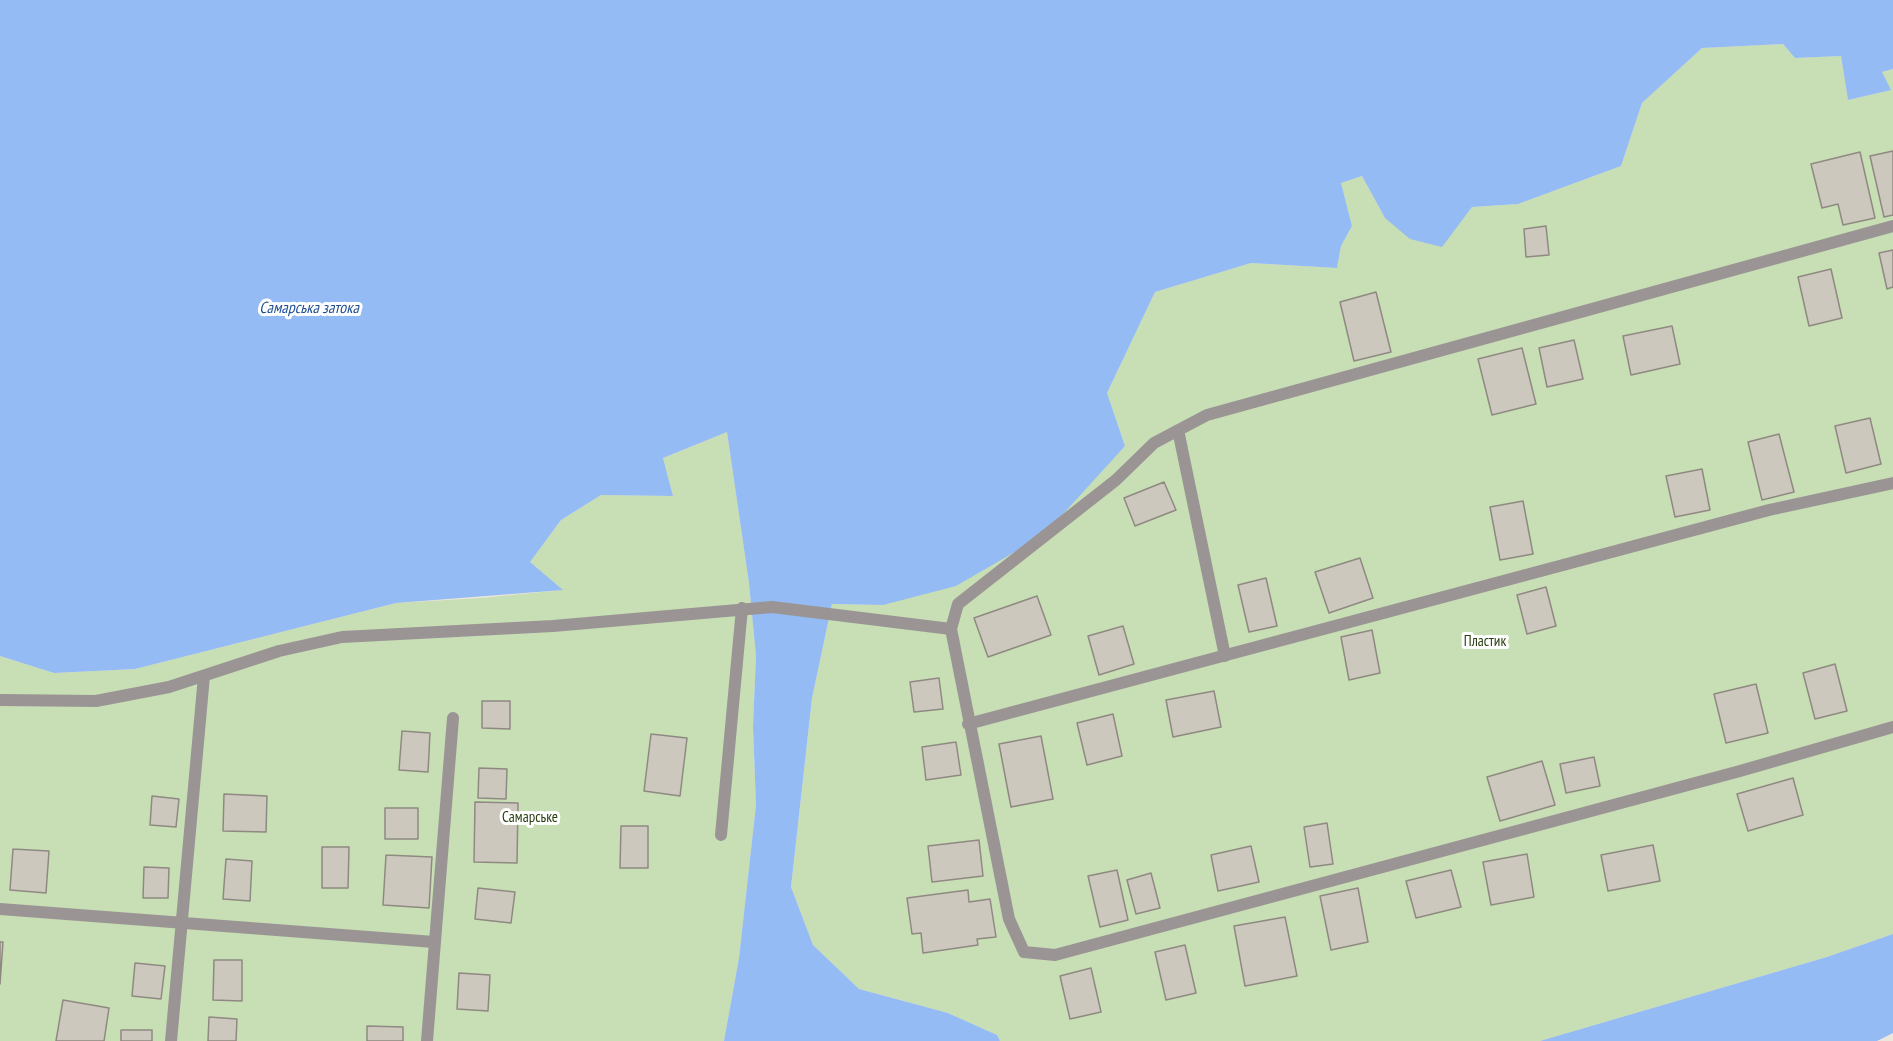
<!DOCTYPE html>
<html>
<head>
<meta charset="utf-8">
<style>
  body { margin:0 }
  canvas { display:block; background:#ece6dd }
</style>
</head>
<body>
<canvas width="1893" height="1041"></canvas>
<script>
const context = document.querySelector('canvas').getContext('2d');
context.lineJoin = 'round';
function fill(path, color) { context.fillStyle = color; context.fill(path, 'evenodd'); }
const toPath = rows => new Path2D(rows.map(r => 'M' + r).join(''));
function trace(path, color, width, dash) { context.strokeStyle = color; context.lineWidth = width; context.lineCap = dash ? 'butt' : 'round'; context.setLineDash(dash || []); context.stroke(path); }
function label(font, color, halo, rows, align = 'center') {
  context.font = font + ' "PT Sans Narrow",sans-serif'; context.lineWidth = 6; context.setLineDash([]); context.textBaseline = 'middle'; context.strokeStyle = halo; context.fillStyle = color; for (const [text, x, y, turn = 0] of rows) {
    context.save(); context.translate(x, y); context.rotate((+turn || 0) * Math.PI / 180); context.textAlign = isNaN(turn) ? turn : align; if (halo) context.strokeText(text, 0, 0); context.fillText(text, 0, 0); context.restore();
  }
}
fill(toPath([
  [1783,44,1795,58,1841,56,1848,100,1890,90,1882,72,1893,69,1893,934,1827,957,1540,1041,1000,1041,997,1035,948,1013,859,989,813,945,791,887,812,698,832,604,883,605,1125,446,1107,393,1155,292,1251,263,1337,268,1341,246,1352,226,1341,183,1362,176,1385,218,1442,246,1472,207,1518,204,1621,166,1642,103,1702,48],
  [727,432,749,583,756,656,753,726,756,805,739,958,724,1041,0,1041,0,656,54,673,135,669,396,603,481,598,562,590,530,562,561,520,601,495,673,496,663,458]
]), '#c8deb5');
fill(toPath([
  [0,0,1893,0,1893,69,1882,72,1891,90,1848,100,1841,56,1795,58,1783,44,1702,48,1642,103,1621,166,1518,204,1472,207,1442,247,1410,239,1385,218,1362,176,1341,183,1352,226,1341,246,1337,268,1251,263,1155,292,1107,393,1125,446,1044,535,956,586,883,605,832,604,812,698,791,887,813,945,859,989,948,1013,997,1035,1000,1041,724,1041,739,958,756,805,753,726,756,656,749,583,727,432,663,458,673,496,601,495,561,520,530,562,563,590,396,603,135,669,54,673,0,656],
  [1893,934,1893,1033,1877,1041,1540,1041,1827,957]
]), '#94bbf4');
const building = toPath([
  [1893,151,1893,215,1884,217,1870,156,1893,151],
  [1860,152,1875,218,1843,225,1838,204,1822,208,1811,164,1860,152],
  [1546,226,1549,255,1526,257,1524,229,1546,226],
  [1893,250,1893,287,1887,289,1879,253,1893,250],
  [1831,269,1842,318,1809,326,1798,277,1831,269],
  [1376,292,1391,352,1354,361,1340,302,1376,292],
  [1672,326,1680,364,1631,375,1623,336,1672,326],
  [1574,340,1583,379,1547,387,1539,348,1574,340],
  [1522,348,1536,404,1492,415,1478,359,1522,348],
  [1870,418,1881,464,1846,473,1835,426,1870,418],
  [1779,434,1794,492,1762,500,1748,442,1779,434],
  [1702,469,1710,510,1675,517,1666,476,1702,469],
  [1164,482,1176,510,1135,526,1124,498,1164,482],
  [1523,501,1533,554,1500,560,1490,507,1523,501],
  [1360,558,1373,598,1329,613,1315,572,1360,558],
  [1266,578,1277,626,1249,632,1238,585,1266,578],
  [1546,587,1556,626,1527,634,1517,595,1546,587],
  [1037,596,1051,635,988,657,974,618,1037,596],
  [1123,626,1134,664,1099,675,1088,636,1123,626],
  [1372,630,1380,673,1349,680,1341,637,1372,630],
  [1835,664,1847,711,1815,719,1803,673,1835,664],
  [939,678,943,709,914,712,910,682,939,678],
  [1756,684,1768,733,1726,743,1714,694,1756,684],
  [1214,691,1221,727,1173,737,1166,700,1214,691],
  [482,701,510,701,510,729,482,728,482,701],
  [1113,714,1122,756,1087,765,1077,723,1113,714],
  [402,731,430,733,428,772,399,770,402,731],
  [651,734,687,738,680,796,644,791,651,734],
  [1041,736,1053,799,1011,807,999,744,1041,736],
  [956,742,961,775,926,780,922,747,956,742],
  [1594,757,1600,786,1566,793,1560,764,1594,757],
  [1542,761,1555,805,1500,821,1487,777,1542,761],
  [479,768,507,769,506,799,478,798,479,768],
  [1793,778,1803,815,1748,831,1737,794,1793,778],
  [224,794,267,796,266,832,223,831,224,794],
  [152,796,179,799,176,827,150,825,152,796],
  [475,802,518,803,517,863,474,862,475,802],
  [385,808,418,808,418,839,385,839,385,808],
  [1327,823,1333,864,1310,867,1304,827,1327,823],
  [621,826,648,826,648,868,620,868,621,826],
  [979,840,983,876,932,882,928,846,979,840],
  [1653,845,1660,881,1608,891,1601,855,1653,845],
  [1251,846,1259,882,1218,891,1211,855,1251,846],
  [322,847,349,847,348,888,322,888,322,847],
  [13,849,49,851,46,893,10,890,13,849],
  [1527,854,1534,897,1491,905,1483,862,1527,854],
  [386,855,432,857,429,908,383,905,386,855],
  [226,859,252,861,250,901,223,899,226,859],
  [144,867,169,868,168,898,143,898,144,867],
  [1117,870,1128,920,1100,927,1088,876,1117,870],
  [1451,870,1461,907,1416,918,1406,881,1451,870],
  [1151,873,1160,908,1136,914,1127,880,1151,873],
  [478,888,515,892,511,923,475,919,478,888],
  [1358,888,1368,942,1331,950,1320,896,1358,888],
  [968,890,969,902,990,899,996,937,977,939,978,945,923,953,921,933,912,934,907,898,968,890],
  [1285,917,1297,976,1245,986,1234,926,1285,917],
  [0,942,3,942,0,984,0,942],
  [1185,945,1196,993,1166,1000,1155,952,1185,945],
  [214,960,242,960,242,1001,213,1000,214,960],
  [135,963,165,966,161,999,132,996,135,963],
  [1091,968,1101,1012,1070,1019,1060,976,1091,968],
  [459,973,490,975,488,1011,457,1009,459,973],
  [63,1000,109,1008,104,1041,56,1041,63,1000],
  [209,1017,237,1019,236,1041,208,1041,209,1017],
  [367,1026,403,1027,403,1041,367,1041,367,1026],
  [121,1030,152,1030,152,1041,121,1041,121,1030]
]);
fill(building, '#cdc8be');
trace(building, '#8f8a81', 1.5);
trace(toPath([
  [1178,430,1225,656],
  [951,629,958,604,1116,480,1154,443,1207,415,1893,226],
  [0,700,96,701,169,687,279,651,342,637,553,626,772,607,951,629,1009,919,1024,952,1055,955,1740,771,1893,727],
  [968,724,1769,510,1893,483],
  [721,835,742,608],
  [0,909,434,942],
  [171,1041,204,676],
  [427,1041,453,718]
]), '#9a9594', 12);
label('15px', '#2a3e12', '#fff', [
  ["Пластик",1485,642],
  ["Самарське",530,818]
]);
label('italic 16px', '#1f5093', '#fff', [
  ["Самарська затока",309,308]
]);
</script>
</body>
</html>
